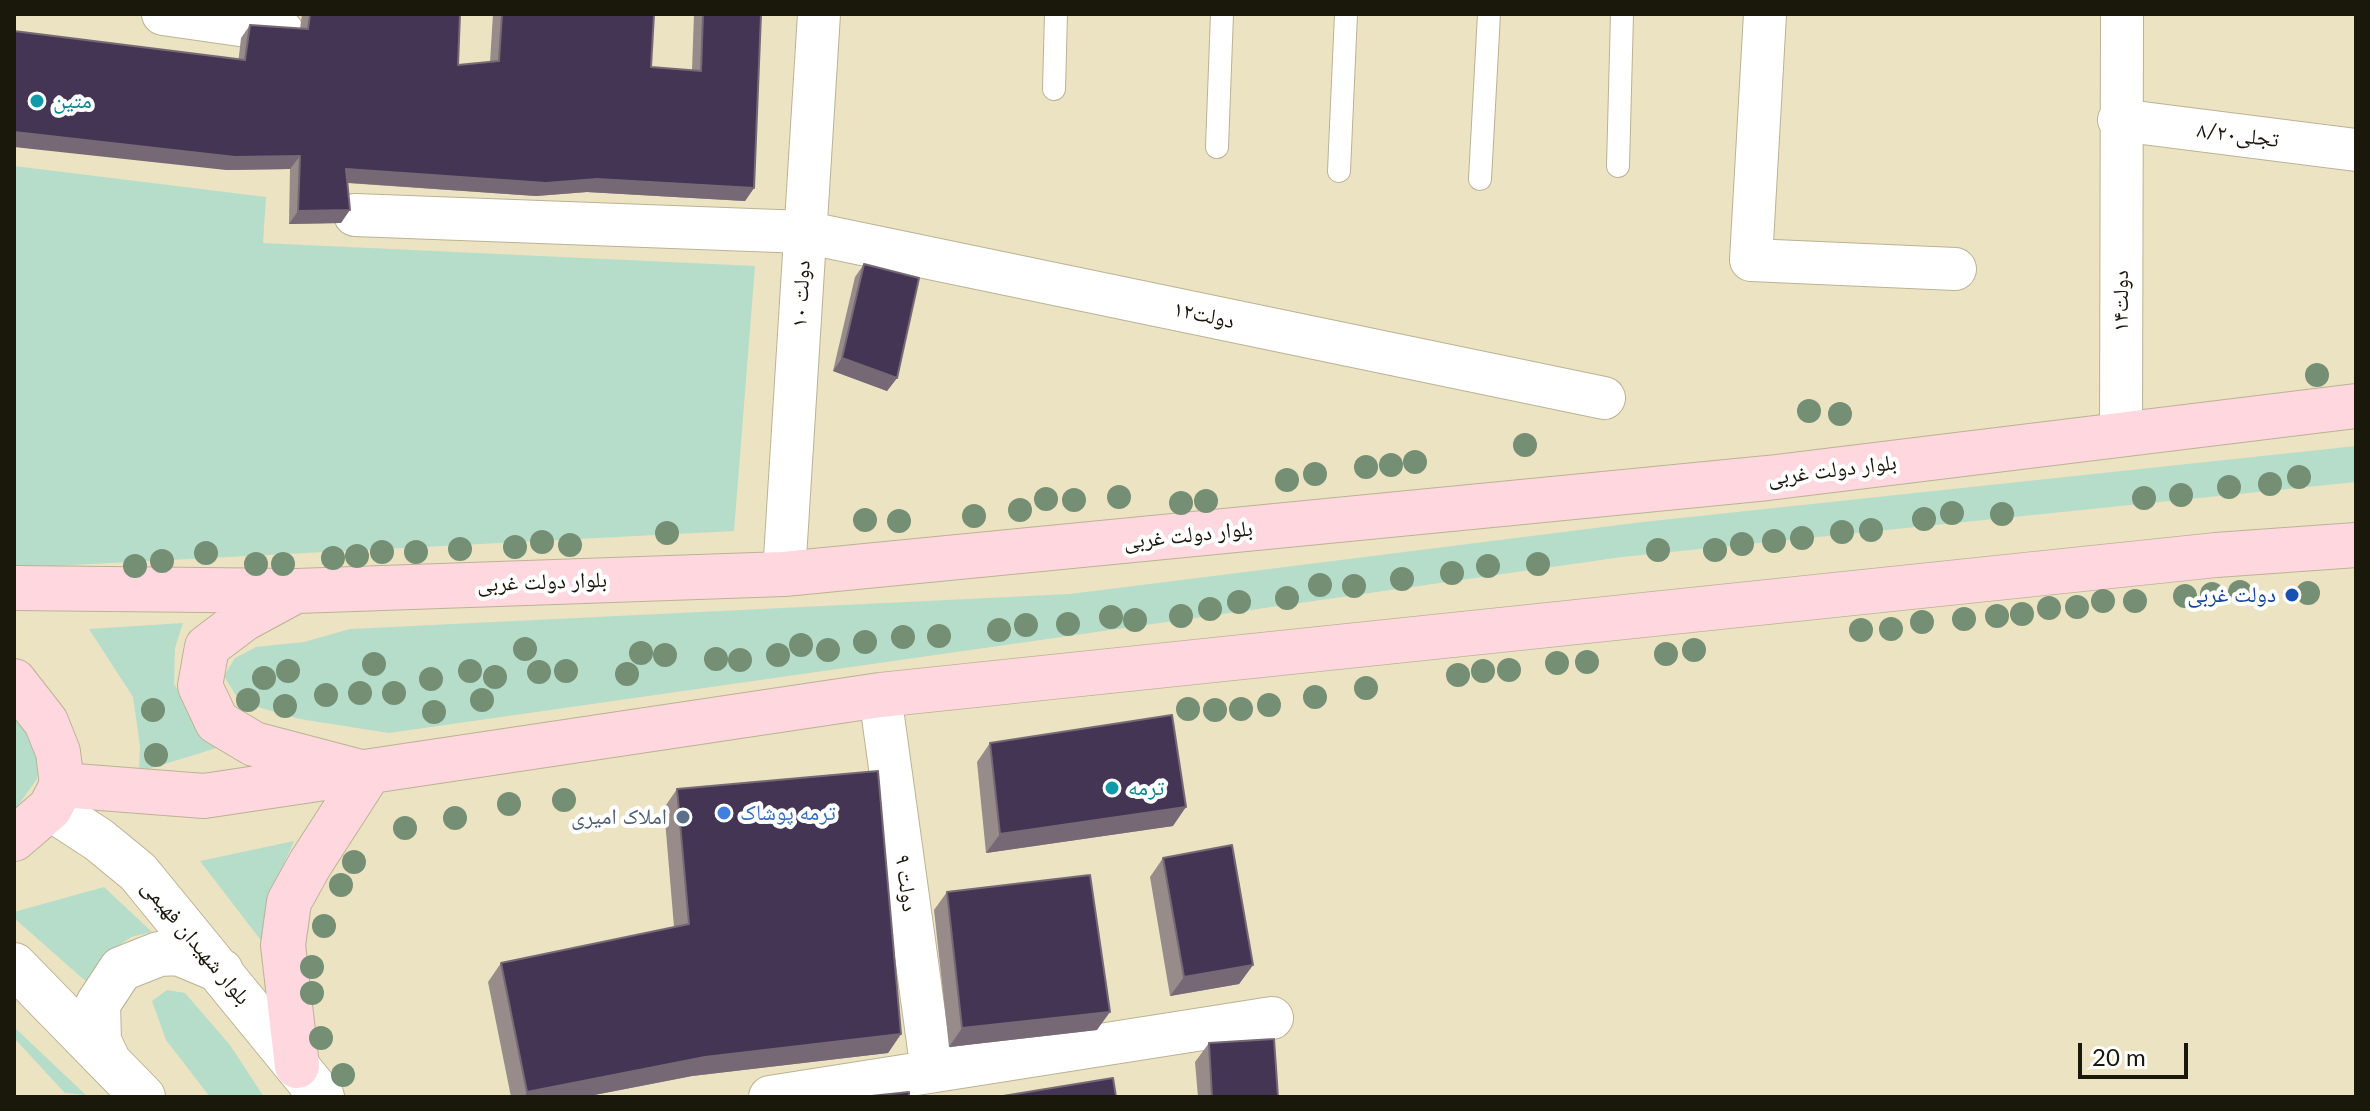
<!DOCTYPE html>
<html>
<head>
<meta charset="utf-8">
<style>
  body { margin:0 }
  #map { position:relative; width:2370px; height:1111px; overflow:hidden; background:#ece3c3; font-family:Lato,sans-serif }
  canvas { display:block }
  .frame { position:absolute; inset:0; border:16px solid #1a170b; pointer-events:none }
  .scale { position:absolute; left:2078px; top:1043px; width:110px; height:36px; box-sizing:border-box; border:4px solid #1a170b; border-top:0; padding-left:10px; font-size:24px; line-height:28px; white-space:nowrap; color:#1a170b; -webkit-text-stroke:6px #fff; paint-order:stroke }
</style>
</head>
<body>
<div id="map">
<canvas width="2370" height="1111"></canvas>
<div class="frame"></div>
<div class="scale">20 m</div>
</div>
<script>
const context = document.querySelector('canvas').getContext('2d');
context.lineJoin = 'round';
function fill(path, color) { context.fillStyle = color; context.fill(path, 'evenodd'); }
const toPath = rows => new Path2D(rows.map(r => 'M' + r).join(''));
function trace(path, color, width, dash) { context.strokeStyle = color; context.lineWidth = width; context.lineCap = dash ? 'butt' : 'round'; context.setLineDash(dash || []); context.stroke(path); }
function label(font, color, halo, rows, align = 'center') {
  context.font = font + ' Lato,"Noto Naskh Arabic",sans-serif'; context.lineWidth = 8; context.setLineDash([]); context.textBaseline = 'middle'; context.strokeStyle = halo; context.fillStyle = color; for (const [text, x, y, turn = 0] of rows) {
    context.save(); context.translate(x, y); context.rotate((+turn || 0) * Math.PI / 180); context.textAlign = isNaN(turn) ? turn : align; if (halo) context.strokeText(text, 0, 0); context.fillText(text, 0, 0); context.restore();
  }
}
fill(toPath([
  [14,166,266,197,263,243,755,266,734,531,14,568],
  [2356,446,2356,482,1622,557,389,733,300,719,240,702,224,676,235,658,256,647,304,642,350,629,1070,594,1643,522],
  [183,623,175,648,174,684,195,718,236,742,139,772,140,746,133,697,89,629],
  [14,695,41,754,37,779,14,811],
  [294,841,275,884,266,947,200,861],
  [104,887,152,932,131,937,114,949,90,985,14,918,14,912],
  [167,990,185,993,230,1045,264,1097,210,1097,166,1040,152,1001],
  [14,1027,86,1095,65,1093,14,1038]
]), '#b6ddc9');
const service = toPath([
  [1054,89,1056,14],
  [1217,147,1222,14],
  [1618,166,1622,14],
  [1339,171,1346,14],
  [1480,179,1489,14]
]);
const minor = toPath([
  [163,14,282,31],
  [1765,14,1751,260,1955,269],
  [2119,120,2356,150],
  [355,215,804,232,1604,398],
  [2121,433,2122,14],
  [784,574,819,14],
  [880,695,932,1071],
  [770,1097,1272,1018]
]);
const tertiary = toPath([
  [50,808,99,840,138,872,322,1097],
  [14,965,143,1097],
  [108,1060,99,1041,98,1004,121,969,159,954,178,953,221,971]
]);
const secondary = toPath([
  [14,588,297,591,784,574,1768,478,2356,406],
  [292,593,244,619,207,647,200,686,217,722,254,744,368,774,310,864,289,902,283,945,297,1066],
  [14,681,46,722,58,752,62,785,50,808,14,839],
  [62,785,204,796,880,695,2216,555,2356,545]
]);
trace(service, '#bbb294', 24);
trace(minor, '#bbb294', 44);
trace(tertiary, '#bbb294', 46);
trace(secondary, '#bbb294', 46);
trace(service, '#fff', 22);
trace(minor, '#fff', 42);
trace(tertiary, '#fff', 44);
trace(secondary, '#fed7df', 44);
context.fillStyle = '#758f75';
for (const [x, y] of [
  [2317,375],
  [1809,411],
  [1840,414],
  [1525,445],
  [1415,462],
  [1391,465],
  [1366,467],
  [1315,474],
  [2299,477],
  [1287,480],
  [2270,484],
  [2229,487],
  [2181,495],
  [1119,497],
  [2144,498],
  [1046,499],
  [1074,500],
  [1206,501],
  [1181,503],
  [1020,510],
  [1952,513],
  [2002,514],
  [974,516],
  [1924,519],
  [865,520],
  [899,521],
  [1871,530],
  [1842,532],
  [667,533],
  [1802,538],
  [1774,541],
  [542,542],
  [1742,544],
  [570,545],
  [515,547],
  [460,549],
  [1658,550],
  [1715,550],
  [382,552],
  [416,552],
  [206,553],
  [357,556],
  [333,558],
  [162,561],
  [256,564],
  [283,564],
  [1538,564],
  [135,566],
  [1488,566],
  [1452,573],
  [1402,579],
  [1320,585],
  [1354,586],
  [2240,592],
  [2308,593],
  [2212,594],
  [2185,596],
  [1287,598],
  [2103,601],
  [2135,601],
  [1239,602],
  [2077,607],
  [2049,608],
  [1210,609],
  [2022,614],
  [1181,616],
  [1997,616],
  [1111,617],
  [1964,619],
  [1135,620],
  [1922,622],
  [1068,624],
  [1026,625],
  [1891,629],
  [999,630],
  [1861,630],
  [939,636],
  [903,637],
  [865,642],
  [801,645],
  [525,649],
  [828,650],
  [1694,650],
  [641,653],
  [1666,654],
  [665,655],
  [778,655],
  [716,659],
  [740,660],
  [1587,662],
  [1557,663],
  [374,664],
  [1509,670],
  [288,671],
  [470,671],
  [566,671],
  [1483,671],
  [539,672],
  [627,674],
  [1458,675],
  [495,677],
  [264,678],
  [431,679],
  [1366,688],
  [360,693],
  [394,693],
  [326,695],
  [1315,697],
  [248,700],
  [482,700],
  [1269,705],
  [285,706],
  [1188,709],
  [1241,709],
  [153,710],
  [1215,710],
  [434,712],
  [156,755],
  [564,800],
  [509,804],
  [455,818],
  [405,828],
  [354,862],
  [341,885],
  [324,926],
  [312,967],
  [312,993],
  [321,1038],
  [343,1075]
]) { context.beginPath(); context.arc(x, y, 12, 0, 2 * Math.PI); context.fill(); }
fill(toPath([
  [302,14,460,14,458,65,490,62,493,14,654,14,651,67,692,70,694,14,761,14,754,188,745,201,587,192,536,196,347,183,341,223,289,224,290,169,226,170,241,38,250,25,300,29],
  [864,264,897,378,887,391,833,371,855,277],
  [990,743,1173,826,986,853,977,762],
  [677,789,901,1034,888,1053,692,1076,584,1097,511,1097,488,982,501,963,674,927,664,808],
  [1163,858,1253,965,1239,984,1170,996,1150,877],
  [947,892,1097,1030,949,1047,934,910],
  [1209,1043,1278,1097,1198,1097,1195,1062]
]), '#988c8b');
fill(toPath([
  [14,132,300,156,290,169,226,170,14,147],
  [346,169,597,179,754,188,745,201,587,192,536,196,337,182],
  [350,210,341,223,289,224,298,211],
  [842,358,897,378,887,391,833,371],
  [1186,807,1173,826,986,853,1000,834],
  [1253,965,1239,984,1170,996,1184,977],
  [1110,1012,1097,1030,949,1047,962,1028],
  [901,1034,888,1053,692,1076,584,1097,524,1097,527,1092,705,1057]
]), '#766975');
const building = toPath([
  [310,14,460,14,458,65,499,61,502,14,654,14,651,67,701,71,703,14,761,14,754,188,597,179,546,183,346,169,350,210,298,211,300,156,235,157,14,132,14,31,245,60,250,25,308,29,310,14],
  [864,264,919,278,897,378,842,358,864,264],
  [1172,715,1186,807,1000,834,990,743,1172,715],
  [878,771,901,1034,705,1057,527,1092,501,963,689,924,677,789,878,771],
  [1232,845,1253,965,1184,977,1163,858,1232,845],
  [1090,875,1110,1012,962,1028,947,892,1090,875],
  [1274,1039,1278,1097,1212,1097,1209,1043,1274,1039],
  [1113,1078,1116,1097,997,1097,1113,1078],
  [909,1092,909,1097,862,1097,909,1092]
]);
fill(building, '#433553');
trace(building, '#766975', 2);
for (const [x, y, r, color] of [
  [37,101,8,"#0f9aa8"],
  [2292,595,8,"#1a4fb4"],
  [1112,788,8,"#0f9aa8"],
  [724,813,8,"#3f7fe0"],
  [683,817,8,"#5c6f8a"]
]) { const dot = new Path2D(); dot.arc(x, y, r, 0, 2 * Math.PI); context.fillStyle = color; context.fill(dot); trace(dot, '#fff', 3); }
label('22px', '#0d838f', '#fff', [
  ["متین",53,101],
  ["ترمه",1128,788]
], 'left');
label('22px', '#1a170b', '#fff', [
  ["تجلی۸/۲۰",2238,135,7],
  ["۱۰ دولت",801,294,-87],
  ["۱۴دولت",2121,301,-90],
  ["۱۲دولت",1204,315,12],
  ["بلوار دولت غربی",1832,470,-7],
  ["بلوار دولت غربی",1188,535,-6],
  ["بلوار دولت غربی",542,582,-2],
  ["۹ دولت",906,883,82],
  ["بلوار شهیدان فهیمی",196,942,50]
]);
label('22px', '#164399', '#fff', [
  ["دولت غربی",2276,595]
], 'right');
label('22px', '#366cbe', '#fff', [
  ["ترمه پوشاک",740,813]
], 'left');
label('22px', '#4e5e75', '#fff', [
  ["املاک امیری",667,817]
], 'right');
</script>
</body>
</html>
